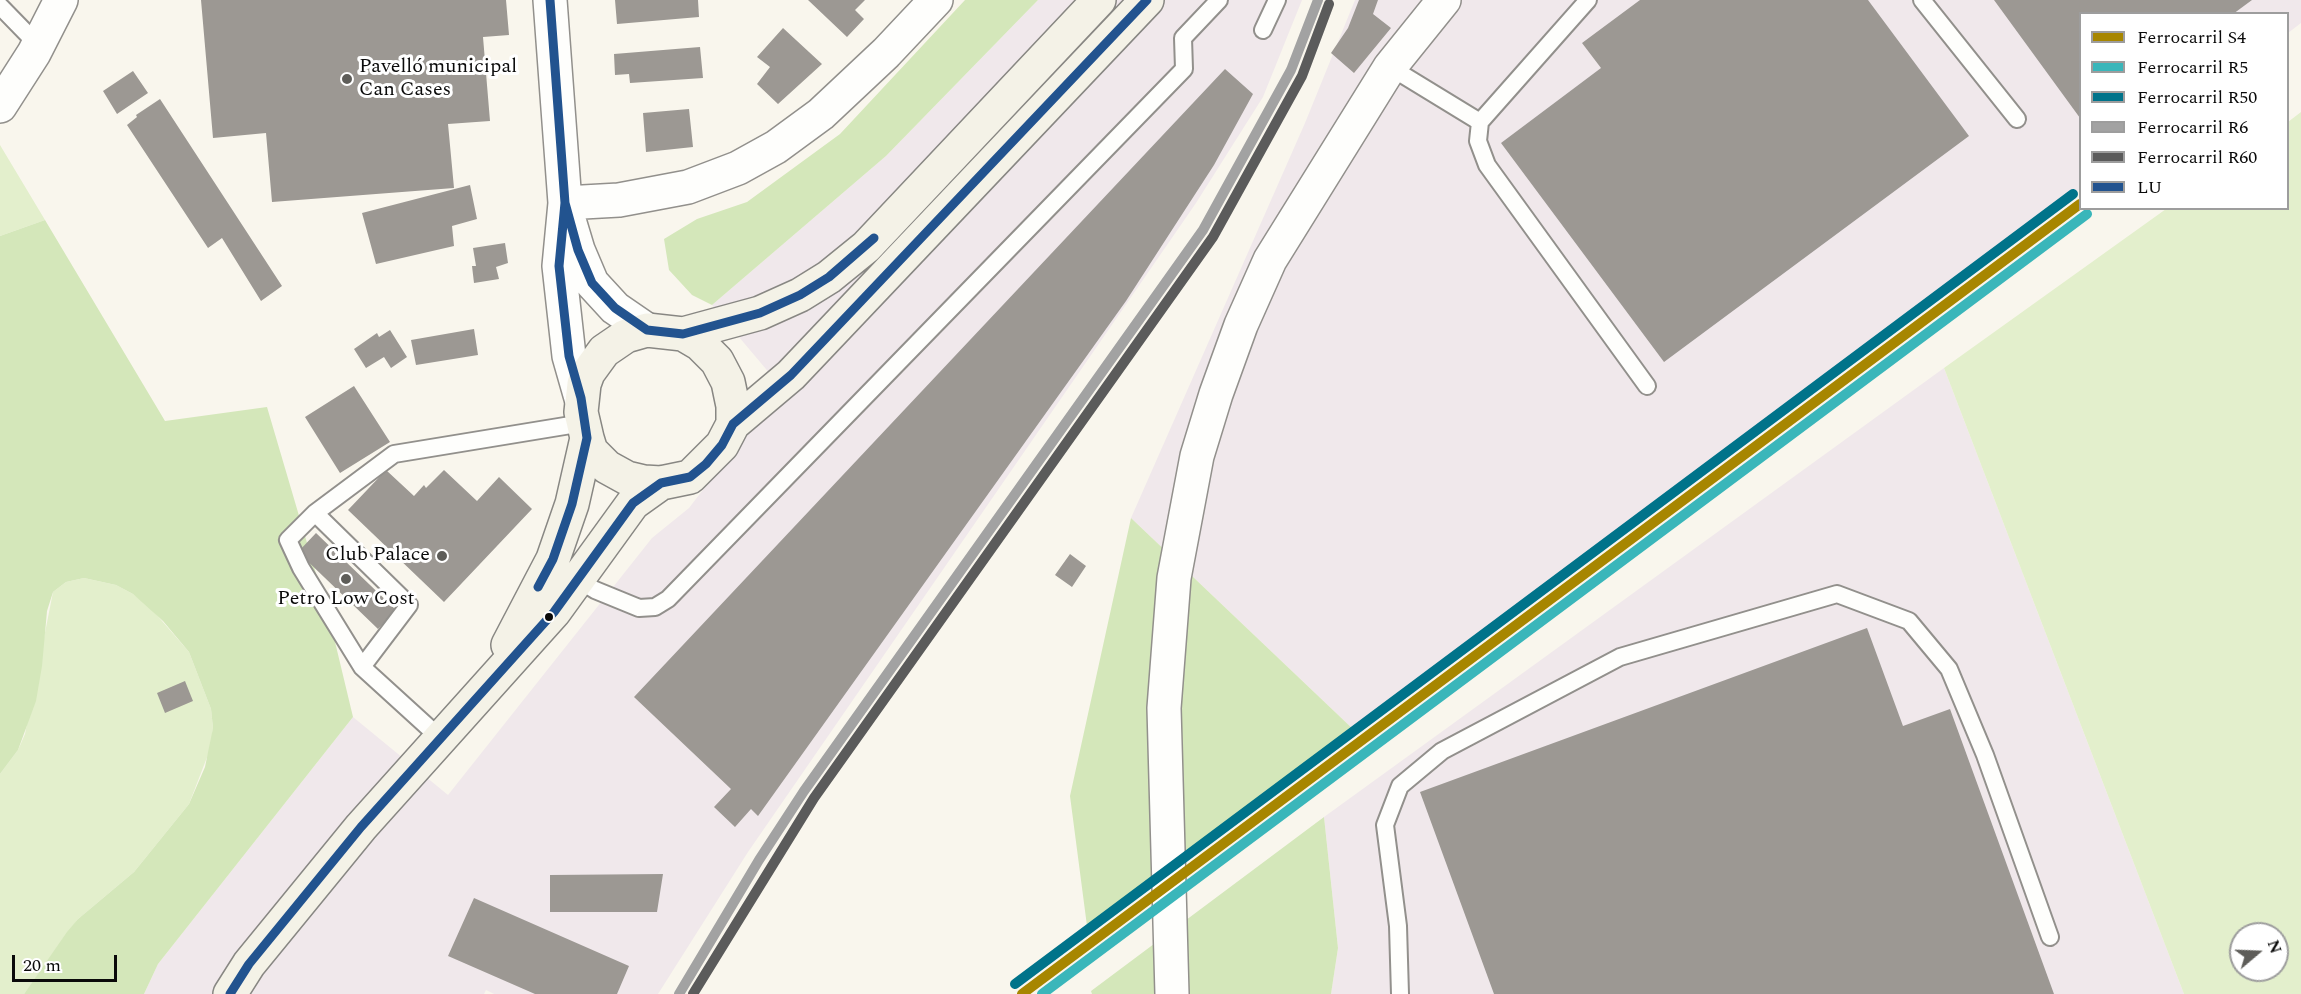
<!DOCTYPE html>
<html>
<head>
<meta charset="utf-8">
<style>
  body { margin:0 }
  #map { position:relative; width:2301px; height:994px; overflow:hidden; background:#f9f6ed; font-family:Spectral,serif }
  canvas { display:block }
  .legend { position:absolute; left:2079px; top:12px; width:210px; height:198px; box-sizing:border-box; background:#fff; border:2px solid #9d9d9d; margin:0; padding:8px 10px; list-style:none; font-size:18px; color:#0a0a0a }
  .legend li { display:flex; align-items:center; gap:12px; height:30px }
  .legend b { width:30px; border:2px solid #9d9d9d }
  .north { position:absolute; left:2229px; top:922px; width:60px; height:60px; box-sizing:border-box; background:#fff; border:2px solid #9d9d9d; border-radius:50%; rotate:71deg; font-size:16px; font-weight:700; line-height:24px; text-align:center; color:#0a0a0a }
  .north::after { content:''; display:block; margin:auto; width:21px; height:27px; background:#5e5d59; clip-path:polygon(50% 0,100% 100%,50% 72%,0 100%) }
  .scale { position:absolute; left:12px; top:955px; width:105px; height:27px; box-sizing:border-box; border:3px solid #0a0a0a; border-top:0; padding-left:8px; font-size:18px; line-height:21px; white-space:nowrap; color:#0a0a0a; -webkit-text-stroke:4px #fff; paint-order:stroke }
</style>
</head>
<body>
<div id="map">
<canvas width="2301" height="994"></canvas>
<ul class="legend">
<li><b style="height:8px;background:#a78600"></b>Ferrocarril S4</li>
<li><b style="height:8px;background:#3ab6ba"></b>Ferrocarril R5</li>
<li><b style="height:8px;background:#00738a"></b>Ferrocarril R50</li>
<li><b style="height:8px;background:#a2a2a2"></b>Ferrocarril R6</li>
<li><b style="height:8px;background:#5b5b5b"></b>Ferrocarril R60</li>
<li><b style="height:8px;background:#22538f"></b>LU</li>
</ul>
<div class="north">N</div>
<div class="scale">20 m</div>
</div>
<script>
const context = document.querySelector('canvas').getContext('2d');
context.lineJoin = 'round';
function fill(path, color) { context.fillStyle = color; context.fill(path, 'evenodd'); }
const toPath = rows => new Path2D(rows.map(r => 'M' + r).join(''));
function trace(path, color, width, dash) { context.strokeStyle = color; context.lineWidth = width; context.lineCap = dash ? 'butt' : 'round'; context.setLineDash(dash || []); context.stroke(path); }
function label(font, color, halo, rows, align = 'center') {
  context.font = font + ' Spectral,serif'; context.lineWidth = 6; context.setLineDash([]); context.textBaseline = 'middle'; context.strokeStyle = halo; context.fillStyle = color; for (const [text, x, y, turn = 0] of rows) {
    context.save(); context.translate(x, y); context.rotate((+turn || 0) * Math.PI / 180); context.textAlign = isNaN(turn) ? turn : align; if (halo) context.strokeText(text, 0, 0); context.fillText(text, 0, 0); context.restore();
  }
}
fill(toPath([
  [1038,0,1302,0,1263,97,1196,203,748,852,658,994,494,994,486,990,484,994,144,994,158,964,353,717,448,795,652,538,689,508,755,422,787,394,712,305,886,156],
  [1355,0,2301,0,2301,23,2288,33,2288,14,2080,14,2080,189,1355,731,1131,518,1305,123],
  [1944,368,2184,994,1331,994,1338,948,1324,817]
]), '#f0e8eb');
fill(toPath([
  [2301,112,2301,994,2184,994,1944,368,2166,209,2288,208,2288,122],
  [2241,934,2277,934,2277,970,2241,970],
  [0,145,45,220,0,236],
  [84,578,116,585,133,594,149,606,189,652,211,709,213,728,211,747,189,804,134,872,78,919,24,994,0,994,0,774,18,750,25,734,53,592,66,582]
]), '#e3efcc');
fill(toPath([
  [965,0,1038,0,886,156,712,305,692,295,669,270,664,239,697,219,747,202,840,134],
  [45,220,165,421,267,407,330,621,353,717,158,964,144,994,24,994,67,932,78,919,134,872,189,804,205,767,213,728,211,709,189,652,163,621,133,594,116,585,84,578,66,582,53,592,47,611,42,666,36,701,18,750,0,774,0,236],
  [1131,518,1355,731,1087,926,1070,796],
  [1324,817,1338,948,1331,994,1092,994,1091,991]
]), '#d4e7ba');
fill(toPath([
  [201,0,506,0,509,35,483,37,490,121,448,124,454,188,272,202,266,133,213,138],
  [615,0,698,0,699,17,617,24],
  [808,0,865,0,855,10,864,19,847,37],
  [1359,0,1378,0,1373,14,1391,28,1354,73,1331,53,1348,28],
  [1640,0,1868,0,1969,136,1664,362,1501,143,1601,68,1582,43],
  [1994,0,2252,0,2233,14,2080,14,2080,118],
  [783,28,822,64,778,104,757,84,770,67,757,57],
  [700,47,703,78,630,83,629,74,615,75,614,54],
  [1225,69,1253,94,1214,165,1126,301,758,816,751,809,735,827,714,807,731,789,634,697],
  [133,71,148,93,117,114,103,91],
  [160,99,282,286,261,301,222,238,208,248,127,125,137,117,136,115],
  [689,109,693,147,646,152,643,113],
  [470,185,477,219,452,226,454,246,376,264,362,213],
  [505,243,508,263,496,267,499,279,474,283,472,266,476,266,473,248],
  [474,329,478,355,416,365,411,340],
  [390,330,407,357,391,368,384,357,366,368,354,349,377,333,379,337],
  [354,386,390,442,340,473,305,417],
  [386,470,414,496,424,485,426,488,444,470,477,501,499,477,532,509,444,602,348,510],
  [316,533,396,610,378,629,298,552],
  [1070,554,1086,566,1072,587,1055,575],
  [1867,628,1903,726,1950,709,2054,994,1494,994,1420,792],
  [185,681,193,701,165,713,157,693],
  [663,874,657,912,550,912,550,875],
  [474,898,629,966,617,994,535,994,448,956]
]), '#9c9893');
const lane = toPath([
  [1588,0,1480,122,1478,141,1487,165,1647,386],
  [1922,0,2017,119],
  [0,6,38,45],
  [1263,30,1277,0],
  [1390,67,1480,122],
  [315,513,409,605,362,667],
  [577,579,595,590,639,608,655,607,668,599,1184,69,1183,38,1219,0],
  [440,738,362,667,301,568,288,540,315,513,394,454,583,423],
  [1400,994,1398,926,1385,825,1400,786,1442,751,1620,657,1837,594,1909,621,1949,669,1985,755,2050,937]
]);
const street = toPath([
  [550,0,565,203,559,266,569,356,581,398],
  [0,106,34,53,61,0],
  [565,203,619,200,688,187,738,168,776,147,821,114,886,53,936,0],
  [569,220,578,250,592,283,615,308,647,330],
  [1172,994,1164,708,1174,578,1197,456,1216,394,1241,325,1270,260,1390,67,1444,0]
]);
const secondary = toPath([
  [683,334,760,313,800,295,829,277,866,247,1099,0],
  [733,424,733,406,728,382,717,361,700,344,683,334,647,330,626,336,604,351,588,373,584,384,581,412,587,438,591,451,607,467,627,478,644,482,661,483,690,477,722,445,733,424,791,375,1147,0],
  [508,645,553,559,572,504,587,438],
  [230,994,249,964,361,827,554,612,633,503,661,483]
]);
trace(lane, '#92908c', 20);
trace(street, '#92908c', 36);
trace(secondary, '#888783', 36);
trace(lane, '#fefefc', 16);
trace(street, '#fefefc', 33);
trace(secondary, '#f4f2e7', 33);
trace(toPath([
  [565,203,578,250,592,283,615,308,647,330,683,334,760,313,800,295,829,277,874,238],
  [538,587,553,559,572,504,587,438,581,398,569,356,559,266,565,203,550,0],
  [230,994,249,964,361,827,554,612,633,503,661,483,690,477,706,464,722,445,733,424,791,375,1147,0]
]), '#22538f', 9);
trace(toPath([
  [1022,994,2080,204]
]), '#a78600', 10);
trace(toPath([
  [1042,994,2087,214]
]), '#3ab6ba', 10);
trace(toPath([
  [1015,984,2073,194]
]), '#00738a', 10);
trace(toPath([
  [679,994,759,860,804,791,1203,230,1291,70,1318,0]
]), '#a2a2a2', 10);
trace(toPath([
  [693,994,814,798,1213,237,1302,76,1329,4]
]), '#5b5b5b', 10);
for (const [x, y, r, color] of [
  [347,79,6,"#5e5d59"],
  [442,556,6,"#5e5d59"],
  [346,579,6,"#5e5d59"],
  [549,617,5,"#0a0a0a"]
]) { const dot = new Path2D(); dot.arc(x, y, r, 0, 2 * Math.PI); context.fillStyle = color; context.fill(dot); trace(dot, '#fff', 2); }
label('20px', '#0a0a0a', '#fff', [
  ["Pavelló municipal",359,68],
  ["Can Cases",359,91],
  ["Club Palace",430,556,"right"],
  ["Petro Low Cost",346,600,"center"]
], 'left');
</script>
</body>
</html>
